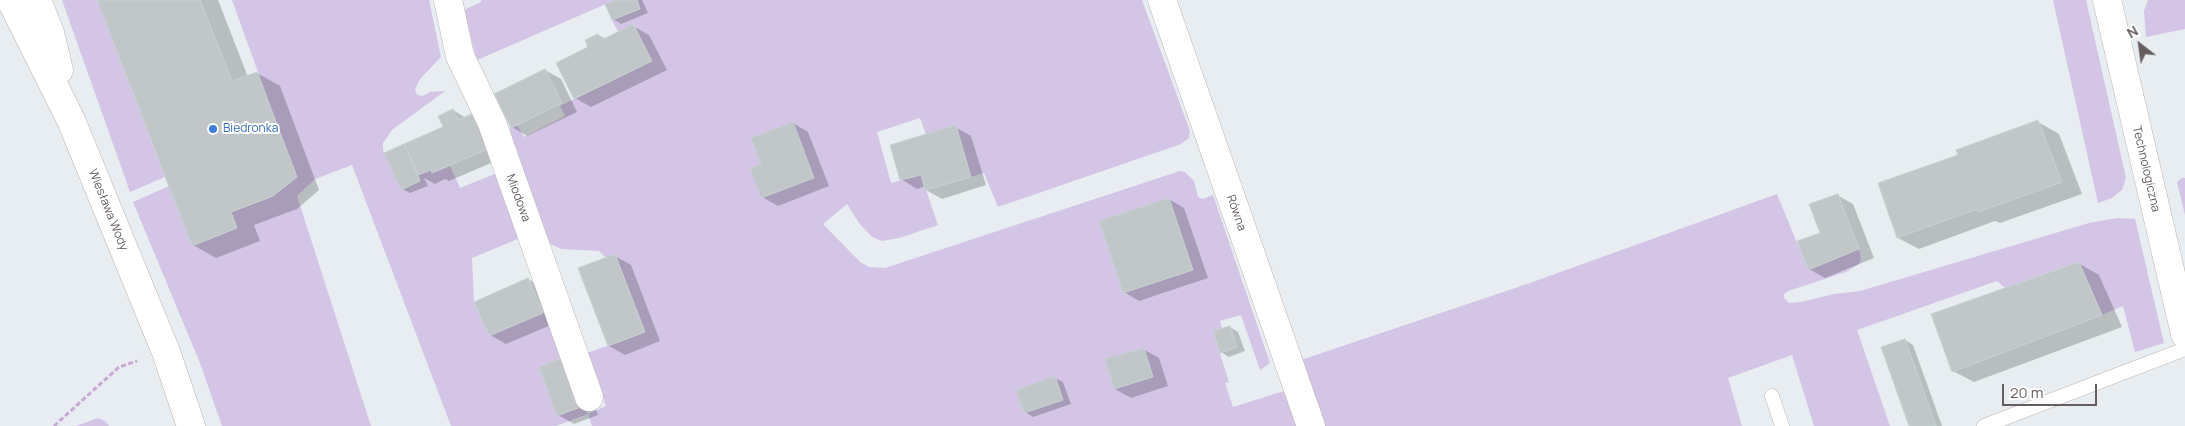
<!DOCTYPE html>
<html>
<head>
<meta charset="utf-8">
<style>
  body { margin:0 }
  #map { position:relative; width:2185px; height:426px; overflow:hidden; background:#e7edf0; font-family:Manrope,sans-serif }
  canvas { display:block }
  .north { position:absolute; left:2115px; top:20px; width:50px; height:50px; -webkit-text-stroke:4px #fff; paint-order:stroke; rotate:330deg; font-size:14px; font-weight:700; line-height:20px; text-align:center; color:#665e5e }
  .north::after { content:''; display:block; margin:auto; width:18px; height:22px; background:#665e5e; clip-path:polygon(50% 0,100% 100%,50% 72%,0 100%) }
  .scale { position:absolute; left:2002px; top:384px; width:95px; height:22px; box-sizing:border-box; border:2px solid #665e5e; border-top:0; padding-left:6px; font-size:15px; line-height:18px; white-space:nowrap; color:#665e5e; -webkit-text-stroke:4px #fff; paint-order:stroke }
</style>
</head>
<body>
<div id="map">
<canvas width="2185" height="426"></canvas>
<div class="north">N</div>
<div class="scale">20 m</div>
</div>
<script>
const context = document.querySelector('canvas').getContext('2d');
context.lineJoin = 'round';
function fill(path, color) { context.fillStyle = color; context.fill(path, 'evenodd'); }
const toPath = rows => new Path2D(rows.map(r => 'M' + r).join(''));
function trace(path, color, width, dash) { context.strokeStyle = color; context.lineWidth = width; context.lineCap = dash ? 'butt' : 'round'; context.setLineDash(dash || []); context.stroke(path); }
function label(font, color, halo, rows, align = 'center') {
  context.font = font + ' Manrope,sans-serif'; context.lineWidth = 4; context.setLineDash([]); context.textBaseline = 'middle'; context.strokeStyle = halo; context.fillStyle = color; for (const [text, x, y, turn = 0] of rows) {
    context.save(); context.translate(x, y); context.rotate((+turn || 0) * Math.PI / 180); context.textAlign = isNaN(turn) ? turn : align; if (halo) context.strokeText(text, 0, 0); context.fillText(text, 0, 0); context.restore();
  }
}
fill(toPath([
  [62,0,97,0,165,177,130,192],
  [232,0,429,0,441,57,420,79,415,89,417,95,423,96,430,92,445,91,392,130,383,143,383,150,401,189,420,181,418,175,431,170,433,173,450,166,460,188,497,173,520,238,472,258,474,302,489,336,548,310,565,357,540,367,557,415,583,406,588,414,606,406,587,353,645,332,615,254,606,258,599,251,561,249,544,241,505,131,517,125,524,137,565,116,560,106,651,61,634,24,618,32,612,20,640,9,637,0,1142,0,1190,131,1189,138,1181,144,998,207,984,173,971,177,926,134,920,118,877,132,891,183,921,175,938,225,899,238,882,241,872,237,859,223,847,204,823,224,860,262,869,267,885,268,1180,171,1185,172,1194,181,1198,197,1203,199,1213,195,1270,363,1260,370,1241,315,1220,321,1222,328,1213,332,1229,382,1225,383,1233,407,1284,391,1297,426,592,426,588,414,556,426,451,426,352,165,315,179,297,196,371,426,222,426,200,363,133,202,169,186,192,246,237,228,231,212,273,196,296,177],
  [481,0,615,0,477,60,464,12,466,9,481,2],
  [2053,0,2086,0,2126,178,2122,190,2112,198,2098,203],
  [2148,0,2185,0,2185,29,2146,37,2144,11],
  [2182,178,2185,178,2185,215,2177,182],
  [1777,194,1808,270,1859,249,1861,259,1859,264,1846,272,1788,291,1784,294,1784,298,1789,303,1801,302,1834,294,1860,291,2089,223,2117,218,2135,219,2164,343,2135,352,2123,306,2102,315,2078,262,2005,288,1997,281,1857,330,1890,426,1814,426,1792,355,1728,378,1742,426,1320,426,1298,361,1530,283],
  [98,418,105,421,109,426,76,426]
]), '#d4c4e6');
fill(toPath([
  [98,0,218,0,248,77,257,73,280,86,319,190,297,209,254,225,260,241,216,258,193,245],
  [618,0,642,0,648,13,621,24,613,19],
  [633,26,649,35,667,70,591,107,575,98,590,47,598,35,606,39],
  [545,70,561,79,577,112,527,136,512,127],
  [453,110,466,118,505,157,449,181,445,179,435,184,424,178,428,186,410,193,402,189,386,153,444,128],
  [2038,122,2059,134,2082,194,2000,223,1995,221,1919,249,1898,238],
  [793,123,808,132,829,186,778,206,762,197,763,165],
  [955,127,971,136,986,185,942,199,926,190,925,186,917,189,901,179],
  [1837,195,1853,204,1874,258,1825,278,1809,269],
  [1169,199,1184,208,1208,278,1139,301,1124,292],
  [615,256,631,265,660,341,625,355,609,346,580,269],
  [2078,263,2099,275,2122,327,1974,382,1953,371],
  [528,279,544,288,558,322,506,344,490,335],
  [1230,327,1238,332,1245,351,1229,357,1221,352],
  [1905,340,1913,345,1942,426,1910,426],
  [1143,349,1159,358,1168,386,1131,398,1115,389],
  [581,368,598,415,574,424,558,415],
  [1055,378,1063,382,1071,404,1033,417,1025,412]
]), '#0003');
const building = toPath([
  [97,0,200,0,232,81,257,72,297,177,273,196,231,212,237,228,192,246,97,0],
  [615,0,637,0,640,9,612,20,605,4,615,0],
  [633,24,652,61,574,99,556,63,588,47,585,40,598,34,602,40,633,24],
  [545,69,562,103,511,128,494,94,545,69],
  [453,109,458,120,474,113,490,148,432,173,431,170,418,175,404,144,443,127,438,116,453,109],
  [2038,120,2062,182,1978,212,1977,209,1897,238,1878,183,1958,155,1956,150,2038,120],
  [793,122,814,178,761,198,750,168,761,164,751,138,793,122],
  [956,125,971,177,925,190,921,175,900,180,890,145,956,125],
  [404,144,420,181,401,190,384,153,404,144],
  [1838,194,1859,249,1808,270,1797,241,1820,233,1809,204,1838,194],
  [1169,198,1193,270,1123,293,1099,221,1169,198],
  [615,254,645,332,608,346,578,268,615,254],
  [2079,262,2102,315,1952,372,1931,314,2079,262],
  [528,278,543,313,489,336,474,302,528,278],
  [1230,326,1237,347,1220,353,1213,331,1230,326],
  [1905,339,1936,426,1909,426,1881,347,1905,339],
  [1144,348,1153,377,1114,389,1105,359,1144,348],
  [565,357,583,406,557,416,539,367,565,357],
  [1055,376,1063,400,1024,413,1016,390,1055,376]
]);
fill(building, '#c1c7c8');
trace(building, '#c5d2d4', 1);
const lane = toPath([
  [1772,396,1782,426],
  [1984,426,2185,349]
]);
const street = toPath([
  [448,0,460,56,492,123,589,397],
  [1162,0,1311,426],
  [2107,0,2185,334]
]);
const secondary = toPath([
  [11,0,71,120,166,352,191,426],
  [37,0,50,33,59,70]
]);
trace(lane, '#bab5b4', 15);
trace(street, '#bab5b4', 29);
trace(secondary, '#bab4b3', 29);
trace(toPath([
  [54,426,119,367,137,361]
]), '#cba8d7', 3, [5, 2.5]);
trace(lane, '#fff', 14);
trace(street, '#fff', 28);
trace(secondary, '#fff', 28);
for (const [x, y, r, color] of [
  [213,129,5,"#3f7fe0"]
]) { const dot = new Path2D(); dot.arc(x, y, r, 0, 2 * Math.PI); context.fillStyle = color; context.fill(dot); trace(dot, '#fff', 2); }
label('12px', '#366cbe', '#fff', [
  ["Biedronka",223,129]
], 'left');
label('12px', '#665e5e', '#fff', [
  ["Technologiczna",2146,169,77],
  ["Miodowa",518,198,70],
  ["Wiesława Wody",108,210,68],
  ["Równa",1236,213,71]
]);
</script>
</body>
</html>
